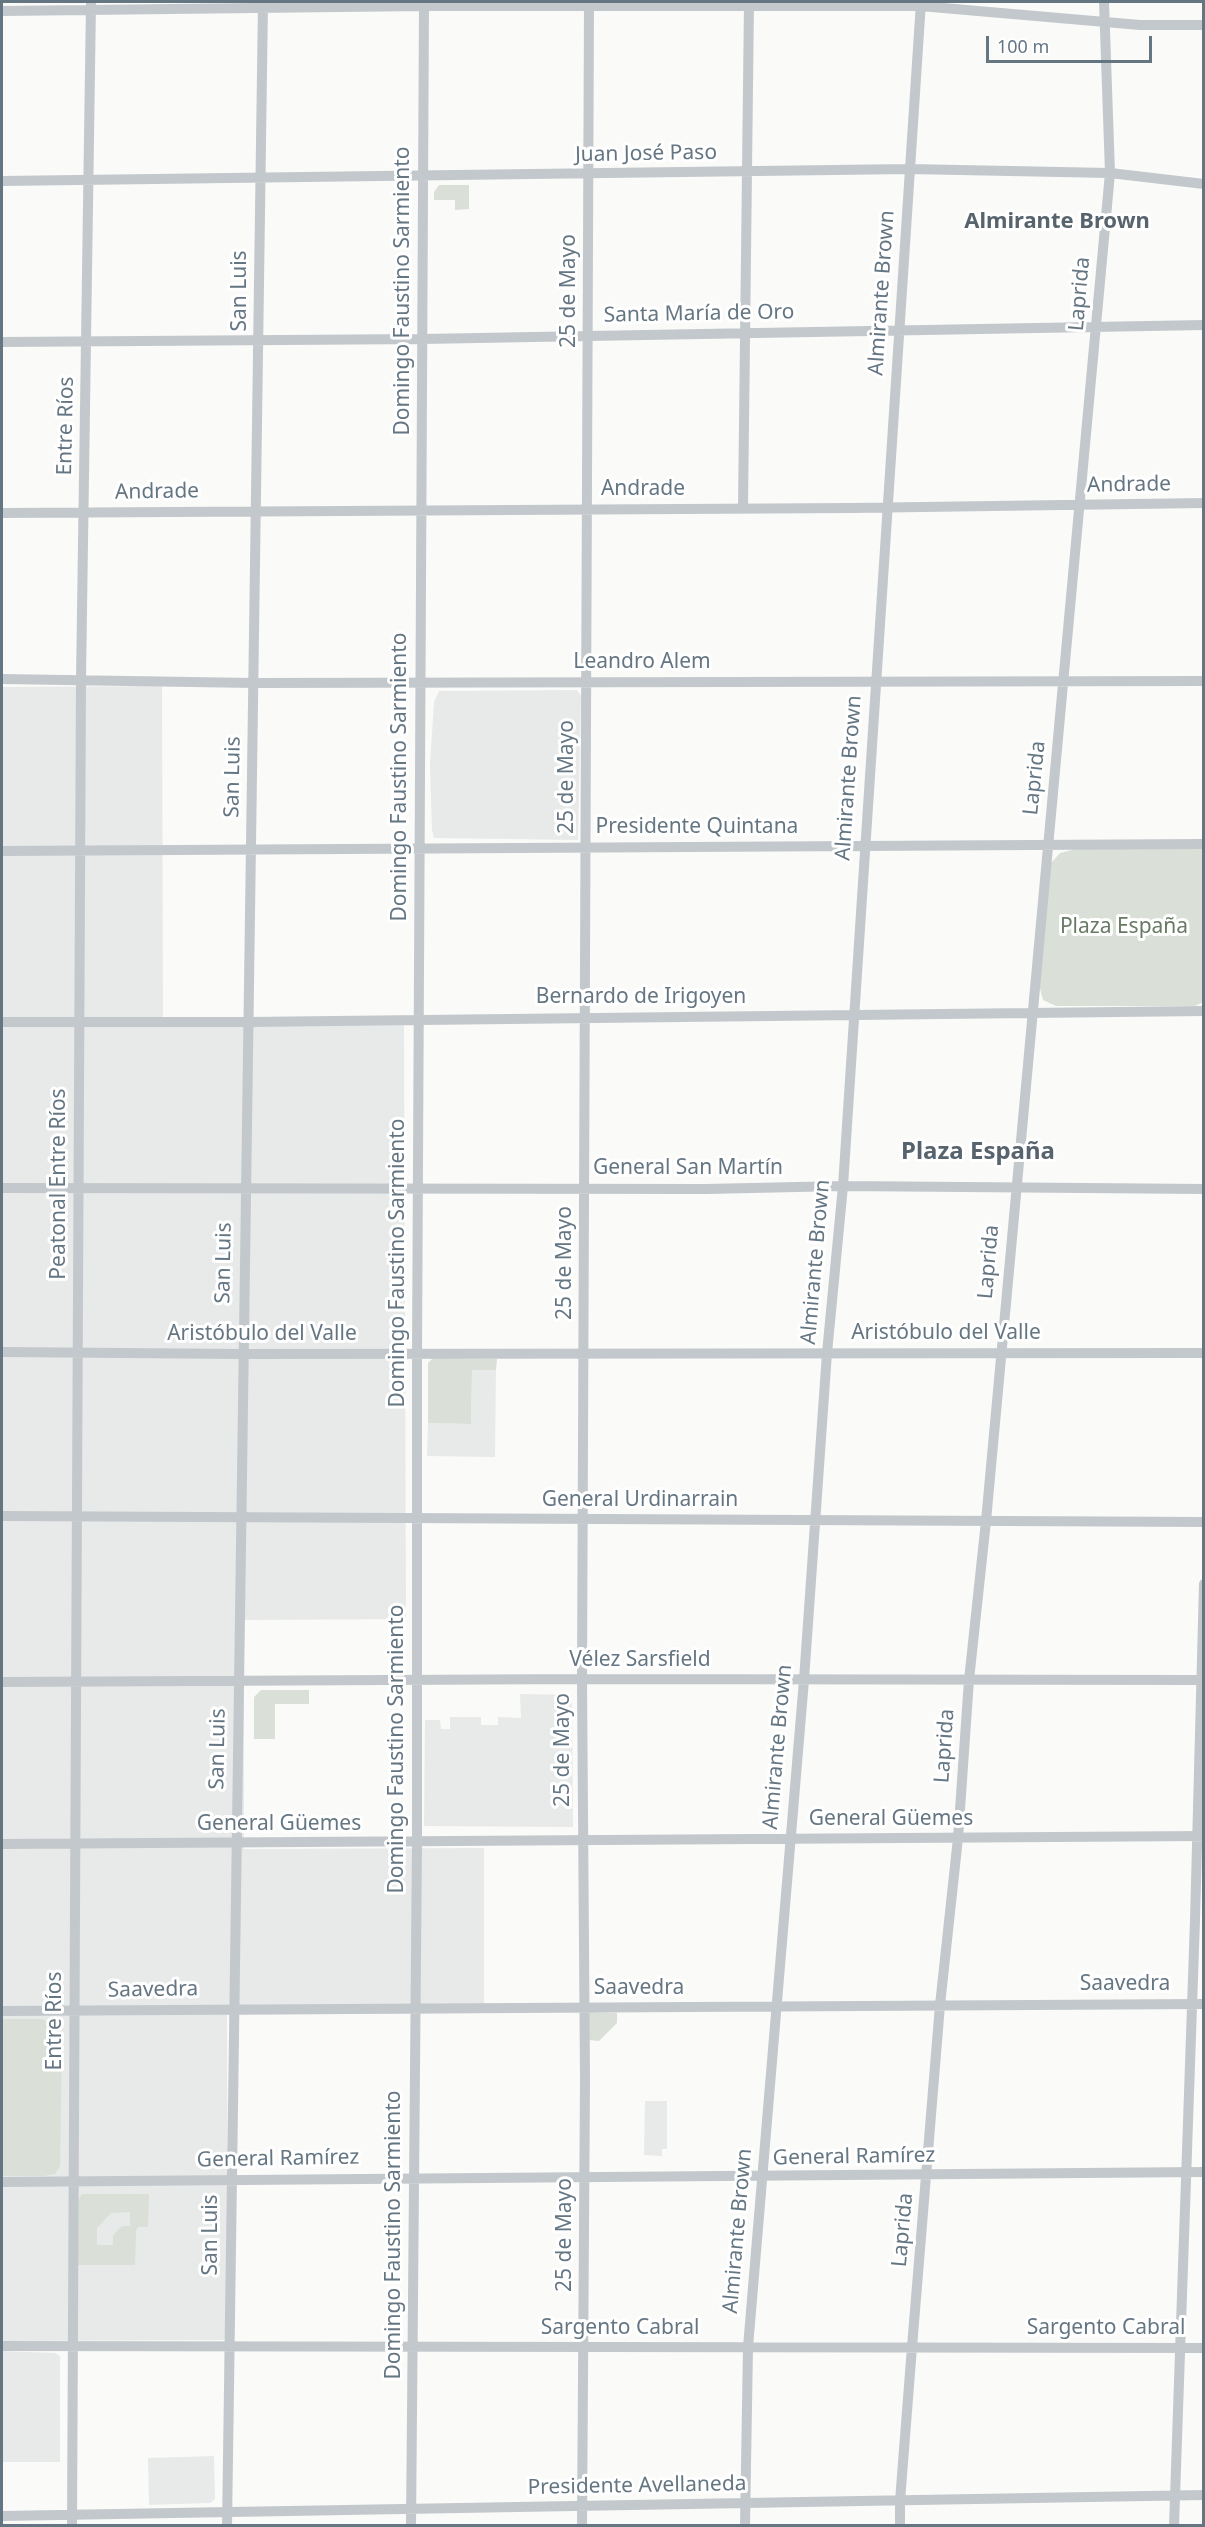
<!DOCTYPE html>
<html>
<head>
<meta charset="utf-8">
<style>
  body { margin:0 }
  #map { position:relative; width:1205px; height:2527px; overflow:hidden; background:#fafaf8; font-family:"Noto Sans",sans-serif }
  canvas { display:block }
  .frame { position:absolute; inset:0; border:3px solid #657683; pointer-events:none }
  .scale { position:absolute; left:986px; top:36px; width:166px; height:27px; box-sizing:border-box; border:3px solid #657683; border-top:0; padding-left:8px; font-size:18px; line-height:21px; white-space:nowrap; color:#657683; -webkit-text-stroke:4px #fff; paint-order:stroke }
</style>
</head>
<body>
<div id="map">
<canvas width="1205" height="2527"></canvas>
<div class="frame"></div>
<div class="scale">100 m</div>
</div>
<script>
const context = document.querySelector('canvas').getContext('2d');
context.lineJoin = 'round';
function fill(path, color) { context.fillStyle = color; context.fill(path, 'evenodd'); }
const toPath = rows => new Path2D(rows.map(r => 'M' + r).join(''));
function trace(path, color, width, dash) { context.strokeStyle = color; context.lineWidth = width; context.lineCap = dash ? 'butt' : 'round'; context.setLineDash(dash || []); context.stroke(path); }
function label(font, color, halo, rows, align = 'center') {
  context.font = font + ' "Noto Sans",sans-serif'; context.lineWidth = 6; context.setLineDash([]); context.textBaseline = 'middle'; context.strokeStyle = halo; context.fillStyle = color; for (const [text, x, y, turn = 0] of rows) {
    context.save(); context.translate(x, y); context.rotate((+turn || 0) * Math.PI / 180); context.textAlign = isNaN(turn) ? turn : align; if (halo) context.strokeText(text, 0, 0); context.fillText(text, 0, 0); context.restore();
  }
}
fill(toPath([
  [162,686,163,1026,404,1025,406,1619,244,1620,244,1849,484,1848,484,2013,227,2015,228,2340,2,2341,2,687],
  [577,690,581,696,578,840,434,838,432,830,430,764,434,702,439,691],
  [472,1369,496,1370,495,1457,427,1456,428,1423,471,1424],
  [520,1694,572,1695,573,1827,424,1826,425,1720,440,1720,441,1729,450,1729,450,1717,481,1717,481,1725,498,1725,498,1717,521,1718],
  [645,2101,667,2101,667,2149,662,2149,662,2156,644,2155],
  [3,2351,55,2353,60,2356,60,2462,2,2462],
  [214,2456,215,2499,210,2503,149,2505,148,2458]
]), '#e8e9e9');
fill(toPath([
  [439,185,469,185,469,209,455,210,455,200,434,200,434,192],
  [1203,846,1203,1002,1195,1006,1056,1006,1043,1000,1039,985,1051,863,1060,853,1084,847],
  [433,1358,497,1359,496,1370,472,1370,471,1424,428,1423,428,1363],
  [261,1690,309,1690,309,1704,275,1704,275,1739,254,1739,254,1697],
  [589,2012,617,2013,617,2023,599,2041,588,2040],
  [2,2019,42,2019,55,2025,62,2035,60,2166,55,2174,44,2176,2,2176],
  [82,2194,149,2194,148,2227,138,2227,136,2231,135,2265,76,2265,77,2203],
  [130,2212,130,2226,122,2226,113,2235,113,2245,97,2245,97,2228,111,2213]
]), '#dadfd7');
trace(toPath([
  [2,11,424,6,920,6,1140,25,1204,25],
  [2,181,909,169,1110,173,1204,184],
  [2,342,422,339,1204,325],
  [743,508,749,2],
  [2,513,852,508,1204,503],
  [2,679,254,683,1204,681],
  [2,851,1204,844],
  [2,1022,248,1022,1204,1011],
  [2,1188,706,1189,843,1186,1204,1189],
  [2,1352,242,1354,1204,1353],
  [2,1516,1204,1522],
  [2,1682,582,1679,1204,1680],
  [2,1844,1204,1836],
  [2,2011,1204,2004],
  [2,2182,1204,2172],
  [2,2346,1204,2348],
  [2,2516,1204,2495],
  [72,2526,81,679,91,2],
  [227,2526,263,2],
  [411,2526,417,1842,417,1354,424,2],
  [582,2526,585,2079,582,1679,589,2],
  [745,2526,748,2347,804,1680,827,1353,843,1186,921,2],
  [900,2526,900,2501,912,2347,940,2005,958,1838,969,1680,986,1521,1110,173,1104,2],
  [1174,2526,1195,1920,1204,1584]
]), '#c3c8cc', 10);
label('21px', '#657683', '#fff', [
  ["Juan José Paso",646,154,-1],
  ["San Luis",240,291,-90],
  ["Domingo Faustino Sarmiento",403,291,-90],
  ["25 de Mayo",569,291,-90],
  ["Almirante Brown",882,293,-86],
  ["Laprida",1080,294,-85],
  ["Santa María de Oro",699,314,-1],
  ["Entre Ríos",66,426,-89],
  ["Andrade",1129,485,-1],
  ["Andrade",643,489],
  ["Andrade",157,492,-1],
  ["Leandro Alem",642,662],
  ["San Luis",233,777,-89],
  ["Domingo Faustino Sarmiento",400,777,-90],
  ["25 de Mayo",567,777,-90],
  ["Almirante Brown",849,778,-86],
  ["Laprida",1035,778,-84],
  ["Presidente Quintana",697,827],
  ["Bernardo de Irigoyen",641,997],
  ["General San Martín",688,1168],
  ["Peatonal Entre Ríos",59,1184,-90],
  ["Almirante Brown",816,1262,-85],
  ["Laprida",989,1262,-85],
  ["San Luis",224,1263,-89],
  ["Domingo Faustino Sarmiento",398,1263,-90],
  ["25 de Mayo",565,1263,-90],
  ["Aristóbulo del Valle",946,1333],
  ["Aristóbulo del Valle",262,1334],
  ["General Urdinarrain",640,1500],
  ["Vélez Sarsfield",640,1660],
  ["Laprida",945,1746,-86],
  ["Almirante Brown",778,1747,-85],
  ["San Luis",218,1749,-89],
  ["Domingo Faustino Sarmiento",397,1749,-90],
  ["25 de Mayo",563,1750,-90],
  ["General Güemes",891,1819],
  ["General Güemes",279,1824],
  ["Saavedra",1125,1984],
  ["Saavedra",639,1988],
  ["Saavedra",153,1990,-1],
  ["Entre Ríos",55,2021,-90],
  ["General Ramírez",854,2157,-1],
  ["General Ramírez",278,2159,-1],
  ["Laprida",903,2230,-85],
  ["Almirante Brown",738,2231,-85],
  ["San Luis",211,2235,-90],
  ["Domingo Faustino Sarmiento",394,2235,-90],
  ["25 de Mayo",565,2235,-90],
  ["Sargento Cabral",620,2328],
  ["Sargento Cabral",1106,2328],
  ["Presidente Avellaneda",637,2486,-1]
]);
label('21px', '#687a64', '#fff', [
  ["Plaza España",1124,927]
]);
label('bold 22px', '#57646e', '#fff', [
  ["Almirante Brown",1057,222]
]);
label('bold 24px', '#57646e', '#fff', [
  ["Plaza España",978,1152]
]);
</script>
</body>
</html>
